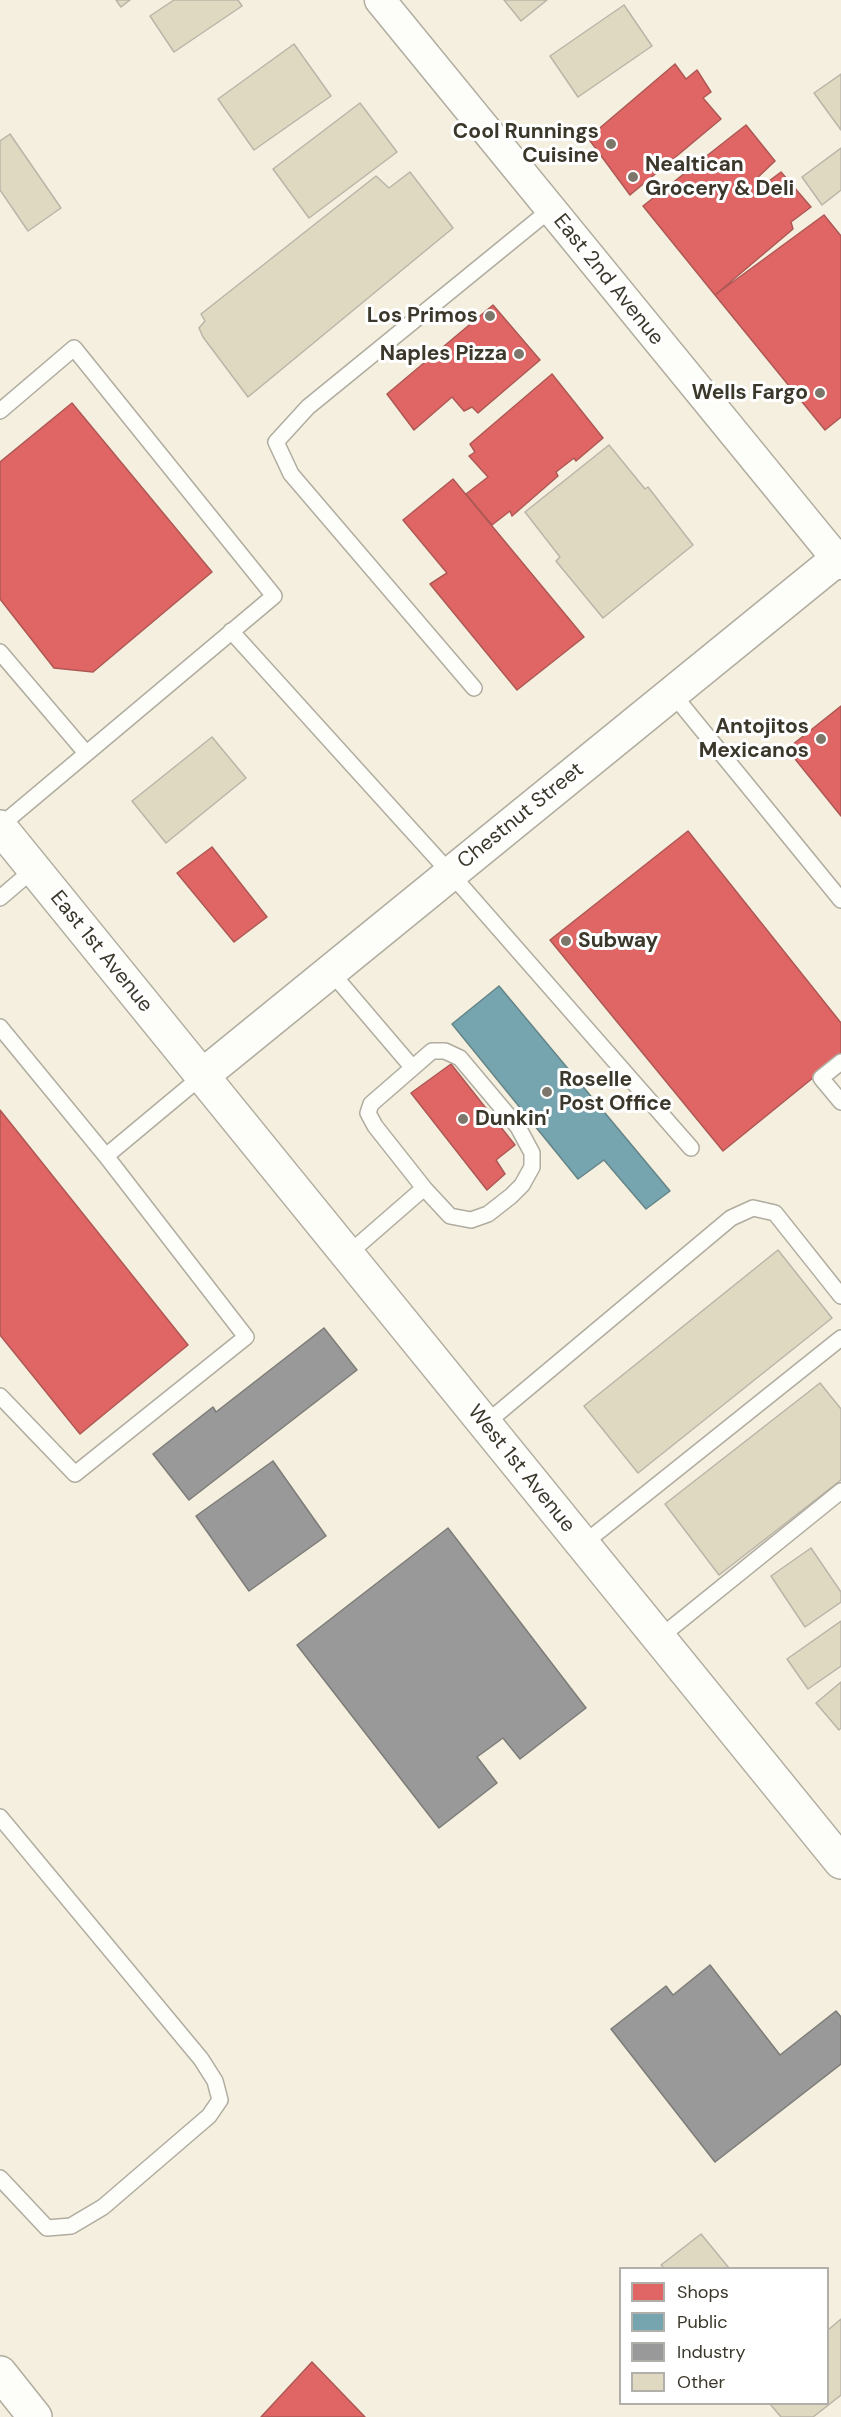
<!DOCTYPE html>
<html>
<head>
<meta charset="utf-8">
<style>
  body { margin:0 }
  #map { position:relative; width:841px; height:2417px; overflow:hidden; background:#f4efde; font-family:"DM Sans",sans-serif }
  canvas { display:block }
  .legend { position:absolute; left:619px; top:2267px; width:210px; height:138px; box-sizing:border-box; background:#fff; border:2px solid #b1afaa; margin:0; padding:8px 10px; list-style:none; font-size:18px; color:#3b372b }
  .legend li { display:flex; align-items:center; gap:12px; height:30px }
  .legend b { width:30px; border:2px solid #b1afaa }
</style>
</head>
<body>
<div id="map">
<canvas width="841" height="2417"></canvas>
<ul class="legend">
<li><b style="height:16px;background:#e06666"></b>Shops</li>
<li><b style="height:16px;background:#76a5af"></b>Public</li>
<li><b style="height:16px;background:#999"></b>Industry</li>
<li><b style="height:16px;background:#e0d9c2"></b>Other</li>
</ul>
</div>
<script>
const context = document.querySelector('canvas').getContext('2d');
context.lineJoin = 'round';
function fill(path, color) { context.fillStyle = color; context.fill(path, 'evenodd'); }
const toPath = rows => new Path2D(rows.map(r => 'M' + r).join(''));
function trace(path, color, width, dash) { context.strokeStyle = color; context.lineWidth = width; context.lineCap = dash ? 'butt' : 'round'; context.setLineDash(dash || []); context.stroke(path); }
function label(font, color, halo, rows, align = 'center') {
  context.font = font + ' "DM Sans",sans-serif'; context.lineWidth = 6; context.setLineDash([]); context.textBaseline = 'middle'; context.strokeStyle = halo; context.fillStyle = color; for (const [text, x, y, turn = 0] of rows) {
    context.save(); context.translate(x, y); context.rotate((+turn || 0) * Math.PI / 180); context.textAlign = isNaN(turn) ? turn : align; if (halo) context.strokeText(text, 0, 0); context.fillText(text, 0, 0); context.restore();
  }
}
const shops = toPath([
  [675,64,686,79,697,70,711,92,703,98,721,119,630,195,588,138,675,64],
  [746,125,775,161,755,180,761,187,781,172,811,207,791,222,793,229,715,295,643,206,746,125],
  [824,215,841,236,841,417,825,430,715,295,824,215],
  [493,305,540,360,478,413,472,407,464,411,452,397,414,430,387,394,493,305],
  [552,374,603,438,576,461,574,458,556,472,558,476,512,516,510,511,492,525,466,494,488,477,469,456,475,452,470,444,552,374],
  [72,403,212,572,93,672,54,668,0,599,0,462,72,403],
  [453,479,584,637,517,690,430,584,447,573,403,520,453,479],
  [841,706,841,816,787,749,841,706],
  [688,831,841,1023,841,1055,723,1151,550,940,688,831],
  [212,847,267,917,234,942,177,873,212,847],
  [451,1064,515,1145,496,1160,505,1174,487,1190,411,1093,451,1064],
  [0,1110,188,1345,80,1434,0,1335,0,1110],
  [312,2362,365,2417,261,2417,312,2362]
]);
fill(shops, '#e06666');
trace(shops, '#ae5854', 1.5);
const public = toPath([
  [499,986,670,1191,646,1209,604,1160,578,1179,452,1024,499,986]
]);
fill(public, '#76a5af');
trace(public, '#648487', 1.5);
const industry = toPath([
  [324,1328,357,1370,189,1500,153,1454,213,1407,216,1412,324,1328],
  [273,1461,326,1536,249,1591,196,1516,273,1461],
  [448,1528,586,1708,520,1759,503,1738,477,1757,497,1783,439,1828,297,1645,448,1528],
  [710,1965,780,2055,836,2011,841,2017,841,2064,715,2162,611,2029,666,1986,673,1995,710,1965]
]);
fill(industry, '#999');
trace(industry, '#7d7c78', 1.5);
const building = toPath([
  [116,0,130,0,121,7,116,0],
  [174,0,238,0,242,6,174,52,150,16,174,0],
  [504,0,547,0,521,21,504,0],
  [624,5,652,46,578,97,550,56,624,5],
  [294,44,331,96,254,150,218,99,294,44],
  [841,74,841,130,814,93,841,74],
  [360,103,397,152,309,218,273,169,360,103],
  [10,134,61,208,28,231,0,190,0,141,10,134],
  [841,148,841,190,822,205,802,177,841,148],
  [410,172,453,228,248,397,203,337,199,328,205,321,201,314,376,176,389,188,410,172],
  [609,445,645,489,648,487,693,545,603,618,556,561,560,557,525,512,609,445],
  [212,737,246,778,166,843,132,801,212,737],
  [778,1250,832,1318,638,1473,584,1406,778,1250],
  [820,1383,841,1409,841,1480,719,1575,665,1504,820,1383],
  [811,1548,841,1592,841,1602,805,1627,771,1576,811,1548],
  [841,1621,841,1666,808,1689,787,1659,841,1621],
  [841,1682,841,1728,839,1730,816,1703,841,1682],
  [701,2234,729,2268,664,2268,661,2265,701,2234],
  [841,2319,841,2395,813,2417,781,2417,770,2404,828,2404,828,2330,841,2319]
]);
fill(building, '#e0d9c2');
trace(building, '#b9b5a8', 1.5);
const service = toPath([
  [0,411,74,348,274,596,0,826],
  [231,631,451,874,691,1148],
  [0,652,86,753],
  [474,688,291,474,276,442,308,407,551,209],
  [672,693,841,900],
  [0,898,34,869],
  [331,972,412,1067],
  [0,1027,106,1156,246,1337,75,1474,0,1396],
  [841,1062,821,1078,841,1102],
  [106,1156,202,1076],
  [347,1255,424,1188,375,1126,368,1113,371,1104,432,1051,445,1051,460,1058,518,1127,532,1153,532,1167,522,1185,511,1196,488,1214,471,1220,450,1216,424,1188],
  [485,1424,731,1218,753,1208,775,1213,841,1296],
  [583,1544,841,1338],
  [659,1638,841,1491],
  [0,1817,201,2059,215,2081,220,2100,209,2116,103,2207,71,2226,47,2228,0,2178]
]);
const minor = toPath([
  [380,0,841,564]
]);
const tertiary = toPath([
  [0,827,841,1862],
  [202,1076,841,556]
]);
const primary = toPath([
  [0,2373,35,2417]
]);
trace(service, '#b0ac9f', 18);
trace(minor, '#b0ac9f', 33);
trace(tertiary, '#b0ac9f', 36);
trace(primary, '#b0ac9f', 36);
trace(service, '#fdfdfa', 15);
trace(minor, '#fdfdfa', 30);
trace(tertiary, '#fdfdfa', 33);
trace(primary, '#fdfdfa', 33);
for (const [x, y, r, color] of [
  [611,144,6,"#7c776a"],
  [633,177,6,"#7c776a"],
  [490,316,6,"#7c776a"],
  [519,354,6,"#7c776a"],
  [820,393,6,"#7c776a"],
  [821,739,6,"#7c776a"],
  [566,941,6,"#7c776a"],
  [547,1092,6,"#7c776a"],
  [463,1119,6,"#7c776a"]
]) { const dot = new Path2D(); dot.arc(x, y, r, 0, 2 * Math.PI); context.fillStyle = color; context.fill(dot); trace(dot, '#fff', 2); }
label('bold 21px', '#3b372b', '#fff', [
  ["Cool Runnings",599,132],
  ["Cuisine",599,156],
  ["Nealtican",645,165,"left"],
  ["Grocery & Deli",645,189,"left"],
  ["Los Primos",478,316],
  ["Naples Pizza",507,354],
  ["Wells Fargo",808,393],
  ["Antojitos",809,727],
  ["Mexicanos",809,751],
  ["Subway",578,941,"left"],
  ["Roselle",559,1080,"left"],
  ["Post Office",559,1104,"left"],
  ["Dunkin'",475,1119,"left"]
], 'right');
label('21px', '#3b372b', '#fff', [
  ["East 2nd Avenue",608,280,51],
  ["Chestnut Street",521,816,-39],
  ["East 1st Avenue",101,952,51],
  ["West 1st Avenue",521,1469,51]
]);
</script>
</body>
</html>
